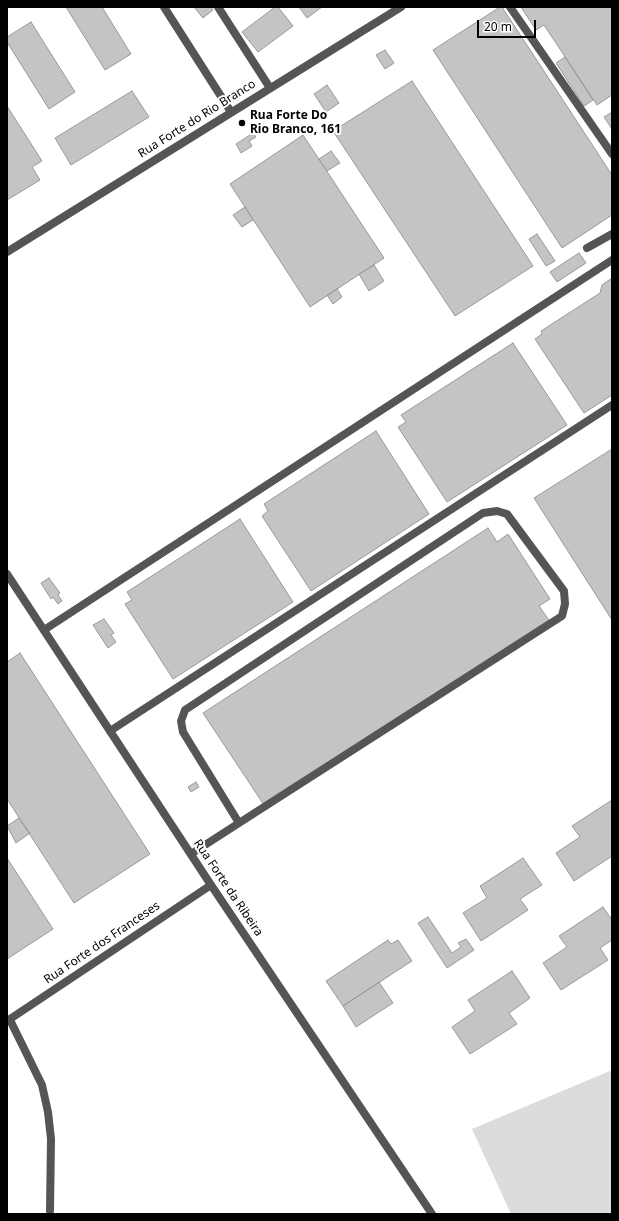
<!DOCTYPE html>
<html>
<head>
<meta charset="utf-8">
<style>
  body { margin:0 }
  #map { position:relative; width:619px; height:1221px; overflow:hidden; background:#fff; font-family:"Noto Sans",sans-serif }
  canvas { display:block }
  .frame { position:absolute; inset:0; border:8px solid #000; pointer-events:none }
  .scale { position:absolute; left:477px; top:20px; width:59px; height:18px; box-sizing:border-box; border:2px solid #000; border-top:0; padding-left:5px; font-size:12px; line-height:14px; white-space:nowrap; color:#000; -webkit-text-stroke:3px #fff; paint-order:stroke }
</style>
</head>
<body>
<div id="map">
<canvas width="619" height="1221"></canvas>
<div class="frame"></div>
<div class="scale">20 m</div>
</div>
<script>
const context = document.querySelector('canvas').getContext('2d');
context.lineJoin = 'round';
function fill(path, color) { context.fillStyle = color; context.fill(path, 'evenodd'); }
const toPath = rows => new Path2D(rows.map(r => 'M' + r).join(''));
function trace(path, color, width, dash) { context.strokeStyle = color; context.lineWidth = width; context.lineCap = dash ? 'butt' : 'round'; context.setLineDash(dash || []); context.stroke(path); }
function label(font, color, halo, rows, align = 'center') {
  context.font = font + ' "Noto Sans",sans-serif'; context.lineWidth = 4; context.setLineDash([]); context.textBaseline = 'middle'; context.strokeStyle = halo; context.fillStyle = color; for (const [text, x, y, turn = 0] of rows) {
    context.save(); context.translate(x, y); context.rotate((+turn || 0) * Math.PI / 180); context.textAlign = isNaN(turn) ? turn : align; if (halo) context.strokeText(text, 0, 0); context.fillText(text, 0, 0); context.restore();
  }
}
fill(toPath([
  [612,1070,612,1214,511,1214,472,1129]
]), '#dcdcdc');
const building = toPath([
  [66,7,102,7,131,54,105,70,66,7],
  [194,7,211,7,213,10,203,18,194,7],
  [275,7,278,7,293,26,258,52,242,32,275,7],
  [299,7,322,7,307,18,299,7],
  [500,7,502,7,612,175,612,215,562,248,433,50,500,7],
  [521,7,612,7,612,95,597,105,544,25,536,30,521,7],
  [31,22,75,92,49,109,7,42,7,37,31,22],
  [385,50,394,63,385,69,376,55,385,50],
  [565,57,593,100,584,106,556,63,565,57],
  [412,81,533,266,455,316,333,131,412,81],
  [327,85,339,103,326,112,314,94,327,85],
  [132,91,149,117,71,165,55,138,132,91],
  [7,106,42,161,32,167,40,180,7,200,7,106],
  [612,112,612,129,604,117,612,112],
  [253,133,256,137,249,141,252,146,241,153,236,144,253,133],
  [303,135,384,258,310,307,230,184,303,135],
  [331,151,340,163,327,171,319,159,331,151],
  [245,207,253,220,242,227,233,215,245,207],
  [537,234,555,261,546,266,529,239,537,234],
  [579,253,586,263,557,282,550,272,579,253],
  [374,265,384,281,369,291,359,274,374,265],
  [612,278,612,395,584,413,535,339,542,334,541,331,600,293,602,285,612,278],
  [337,289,342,297,333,304,327,295,337,289],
  [513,343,567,425,447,502,398,427,406,422,401,415,513,343],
  [376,431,429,514,311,591,262,516,268,511,264,504,376,431],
  [612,449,612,620,534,498,612,449],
  [240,519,293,602,173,679,125,604,132,600,127,592,240,519],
  [488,528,497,542,508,534,550,599,539,606,549,620,264,805,203,713,488,528],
  [49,578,60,593,58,595,62,601,58,604,53,597,51,599,41,583,49,578],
  [104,619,114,633,111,635,116,642,108,648,93,625,104,619],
  [20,653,150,854,74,903,7,799,7,662,20,653],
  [196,782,199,787,191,792,188,787,196,782],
  [612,800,612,856,574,881,556,853,580,837,572,826,612,800],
  [19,818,30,833,16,843,7,826,19,818],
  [7,858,53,929,7,959,7,858],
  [523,858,542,885,520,899,528,910,481,941,463,913,487,898,480,886,523,858],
  [603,907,612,920,612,940,600,948,608,960,561,990,543,963,567,947,559,936,603,907],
  [428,917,452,953,461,947,458,943,466,939,474,950,447,968,418,923,428,917],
  [388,940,391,944,398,940,412,961,343,1006,326,981,388,940],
  [512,971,530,998,509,1013,517,1024,470,1054,452,1027,475,1011,468,1000,512,971],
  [379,982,393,1003,356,1027,343,1006,379,982]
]);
fill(building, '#c4c4c4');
trace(building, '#999', 1);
trace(toPath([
  [164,7,231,112],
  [218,7,270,88],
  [510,7,612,154],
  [587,248,612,234],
  [44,630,612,260],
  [110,731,612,405],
  [191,854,239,823,562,616,565,604,564,591,507,514,497,511,483,513,185,710,181,721,183,732,239,823],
  [10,1020,42,1085,48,1112,51,1139,50,1211]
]), '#555', 8);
trace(toPath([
  [7,252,401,7],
  [7,574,211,885,432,1214],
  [7,1021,211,885]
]), '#555', 8);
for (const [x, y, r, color] of [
  [242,123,4,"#000"]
]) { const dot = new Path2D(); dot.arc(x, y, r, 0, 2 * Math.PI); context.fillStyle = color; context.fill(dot); trace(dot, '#fff', 1.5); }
label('bold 12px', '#000', '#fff', [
  ["Rua Forte Do",250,116],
  ["Rio Branco, 161",250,130]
], 'left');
label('12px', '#000', '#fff', [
  ["Rua Forte do Rio Branco",197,119,-32],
  ["Rua Forte da Ribeira",228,888,56],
  ["Rua Forte dos Franceses",102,943,-34]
]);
</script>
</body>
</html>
